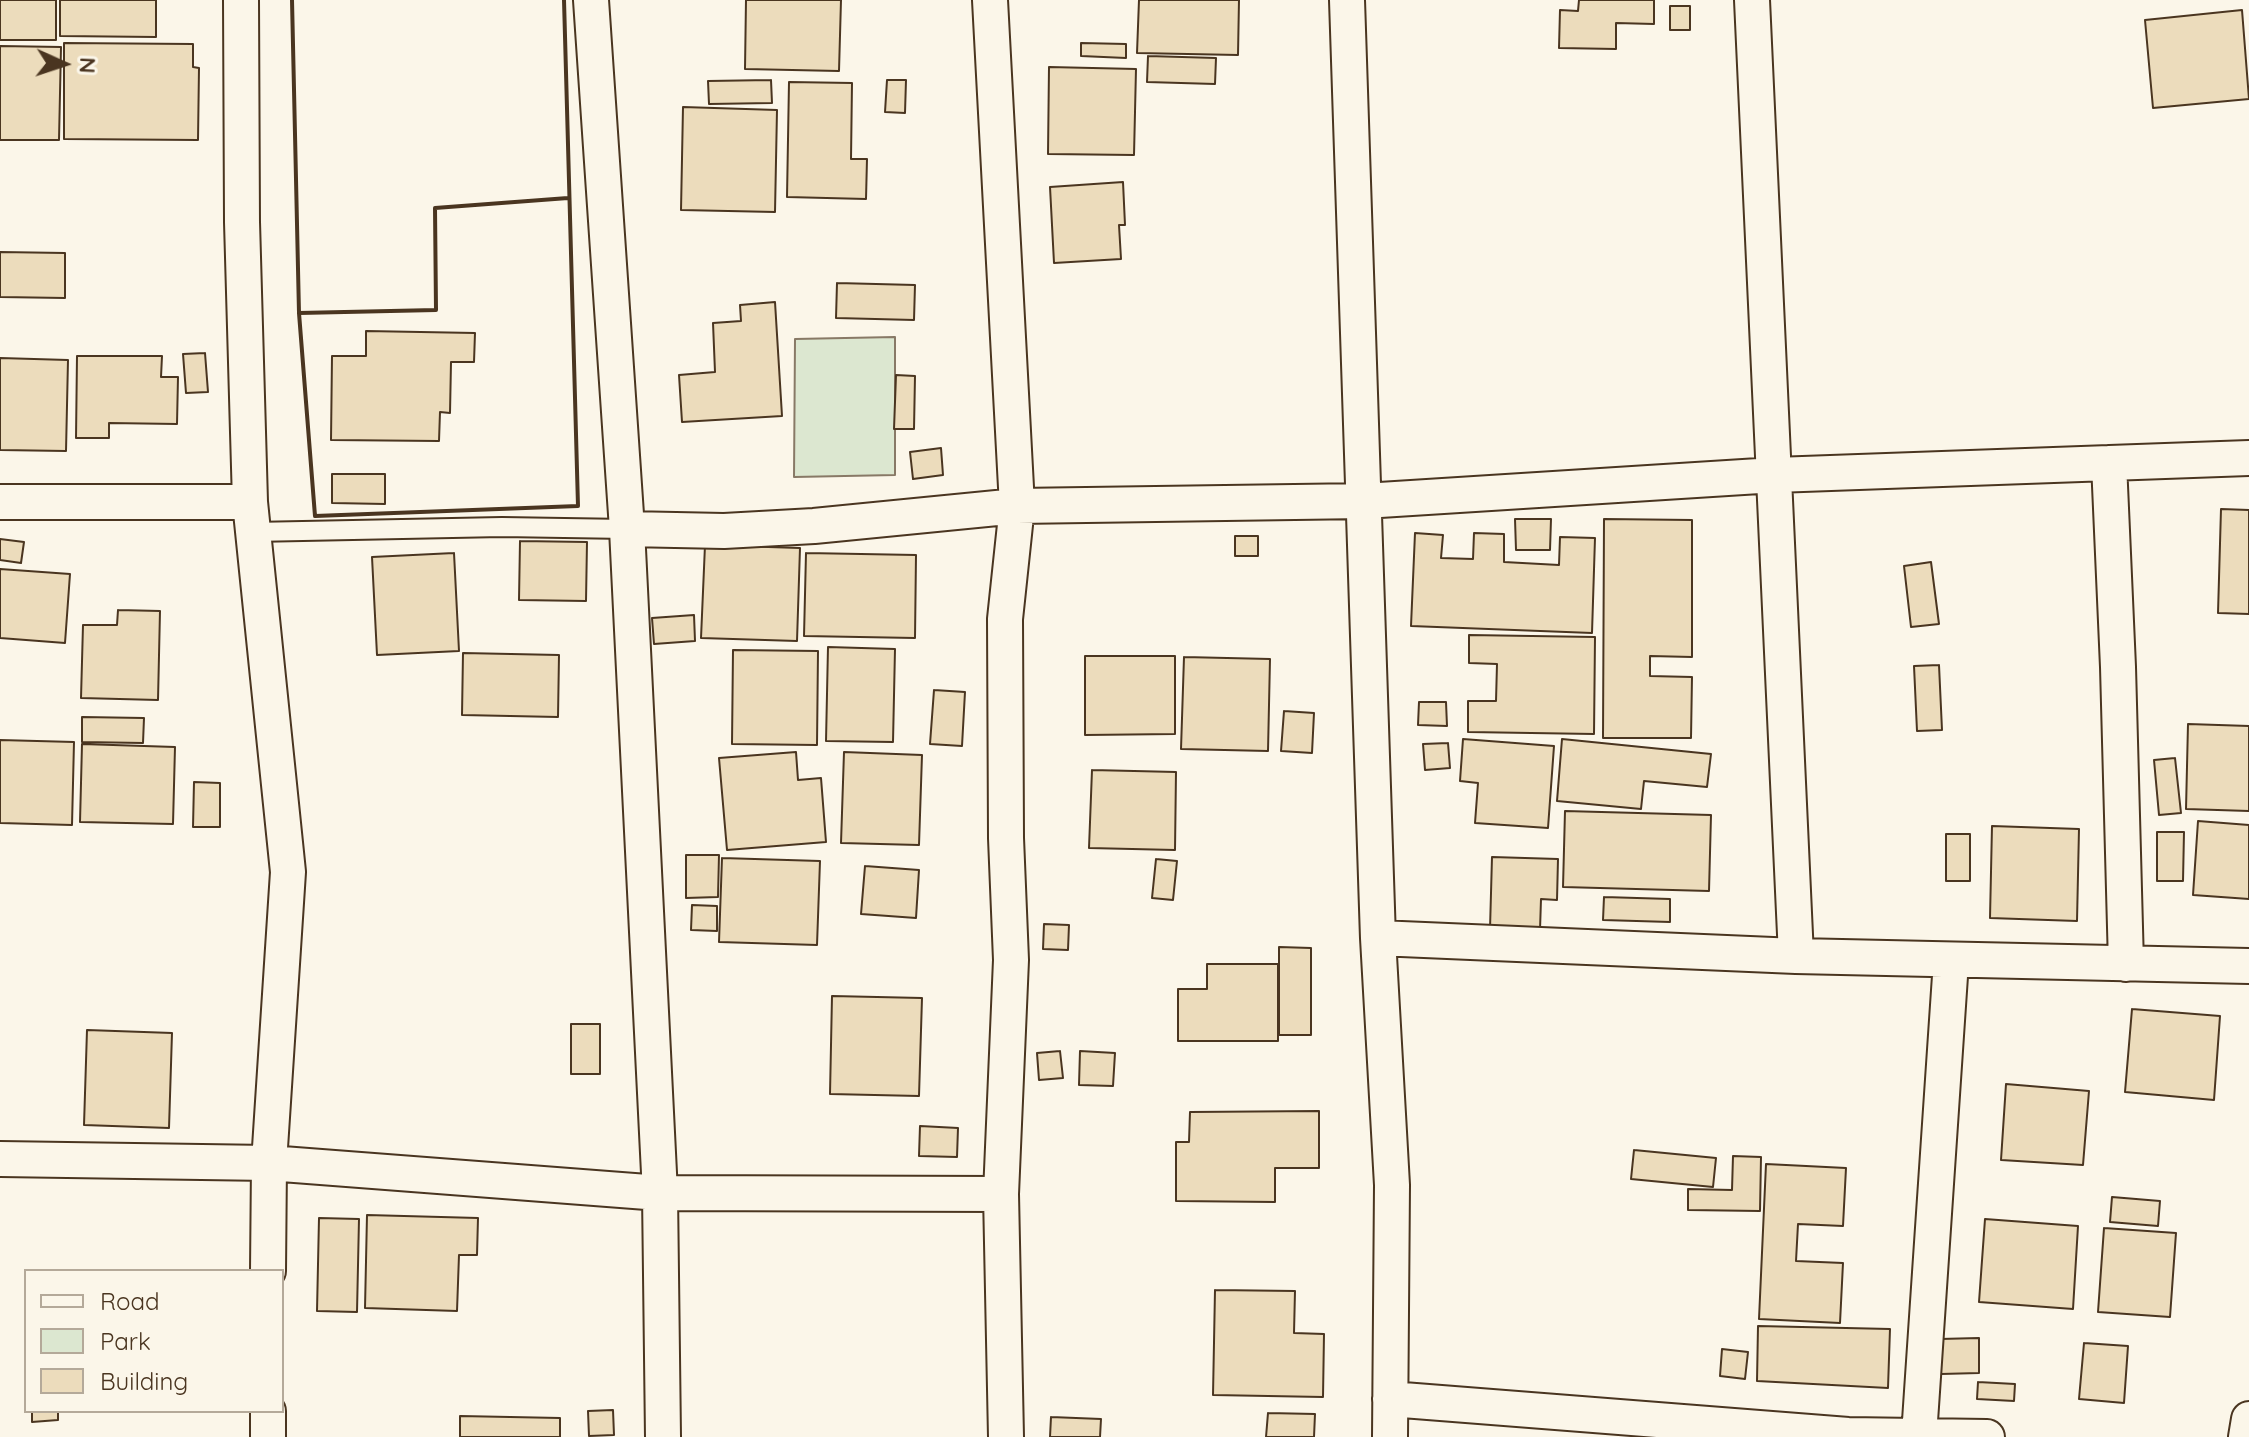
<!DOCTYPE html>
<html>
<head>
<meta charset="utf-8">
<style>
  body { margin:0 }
  #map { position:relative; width:2249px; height:1437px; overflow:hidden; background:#fbf6e9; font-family:Quicksand,sans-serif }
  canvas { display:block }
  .legend { position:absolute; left:24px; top:1269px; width:260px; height:144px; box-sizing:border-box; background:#fbf6e9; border:2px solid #b4a999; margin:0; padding:10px 14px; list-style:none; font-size:24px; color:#4a3520 }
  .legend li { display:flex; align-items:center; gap:16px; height:40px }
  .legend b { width:40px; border:2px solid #b4a999 }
  .north { position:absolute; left:24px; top:24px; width:80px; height:80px; -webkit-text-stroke:6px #fbf6e9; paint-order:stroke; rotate:93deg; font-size:22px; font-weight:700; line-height:32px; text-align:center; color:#4a3520 }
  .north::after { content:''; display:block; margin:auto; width:28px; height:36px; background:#4a3520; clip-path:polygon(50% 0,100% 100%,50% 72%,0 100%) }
</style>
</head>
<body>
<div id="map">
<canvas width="2249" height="1437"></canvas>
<ul class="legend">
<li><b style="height:10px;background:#fbf6e9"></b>Road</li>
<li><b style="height:22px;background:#dce7d0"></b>Park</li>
<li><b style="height:22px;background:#ecdcbc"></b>Building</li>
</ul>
<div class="north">N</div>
</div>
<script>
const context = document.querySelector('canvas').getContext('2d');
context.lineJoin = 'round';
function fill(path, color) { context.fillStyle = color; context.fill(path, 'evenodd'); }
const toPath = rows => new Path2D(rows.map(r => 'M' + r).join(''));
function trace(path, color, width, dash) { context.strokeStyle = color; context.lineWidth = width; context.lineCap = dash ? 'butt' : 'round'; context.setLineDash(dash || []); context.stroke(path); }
const green = toPath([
  [895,337,895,475,794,477,795,339,895,337]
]);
fill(green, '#dce7d0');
trace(green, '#887966', 2);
const building = toPath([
  [0,0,56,0,56,40,0,40,0,0],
  [60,0,156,0,156,37,60,36,60,0],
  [746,0,841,0,839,71,745,69,746,0],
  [1139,0,1239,0,1238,55,1137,53,1139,0],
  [1579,0,1654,0,1654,24,1616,23,1616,49,1559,48,1560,10,1578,11,1579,0],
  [1670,6,1690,6,1690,30,1670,30,1670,6],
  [2242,10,2249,99,2153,108,2145,20,2242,10],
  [64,43,193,44,193,67,199,68,198,140,64,139,64,43],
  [1081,43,1126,44,1126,58,1081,56,1081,43],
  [0,46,61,47,59,140,0,140,0,46],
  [1148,56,1216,58,1215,84,1147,82,1148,56],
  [1049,67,1136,69,1134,155,1048,154,1049,67],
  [771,80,772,103,709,104,708,81,771,80],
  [887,80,906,80,905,113,885,112,887,80],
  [789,82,852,83,851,159,867,159,866,199,787,197,789,82],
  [683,107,777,110,775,212,681,210,683,107],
  [1123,182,1125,225,1119,225,1121,259,1054,263,1050,187,1123,182],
  [0,252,65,253,65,298,0,297,0,252],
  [837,283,915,285,914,320,836,318,837,283],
  [775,302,782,416,682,422,679,375,715,372,713,323,741,321,740,305,775,302],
  [366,331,475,333,474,362,451,362,450,413,440,412,439,441,331,440,332,356,366,356,366,331],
  [205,353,208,392,186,393,183,354,205,353],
  [77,356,162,356,161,377,178,377,177,424,109,423,109,438,76,438,77,356],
  [0,358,68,360,66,451,0,450,0,358],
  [896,375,915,376,914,429,894,429,896,375],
  [941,448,943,475,913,479,910,452,941,448],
  [332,474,385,474,385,504,332,503,332,474],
  [2221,509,2249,510,2249,614,2218,613,2221,509],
  [1515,519,1551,519,1550,550,1516,550,1515,519],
  [1604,519,1692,520,1692,657,1650,656,1650,676,1692,677,1691,738,1603,738,1604,519],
  [1415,533,1443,535,1441,558,1473,559,1474,533,1504,534,1504,562,1559,565,1560,537,1595,538,1592,633,1411,626,1415,533],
  [1235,536,1258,536,1258,556,1235,556,1235,536],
  [0,539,24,542,21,563,0,560,0,539],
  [520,541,587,542,586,601,519,600,520,541],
  [705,545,800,548,797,641,701,638,705,545],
  [454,553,459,651,377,655,372,557,454,553],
  [806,553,916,555,915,638,804,636,806,553],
  [1931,562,1939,624,1911,627,1904,566,1931,562],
  [0,569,70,574,65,643,0,638,0,569],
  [118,610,160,611,158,700,81,698,83,625,117,625,118,610],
  [694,615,695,641,654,644,652,618,694,615],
  [1469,635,1595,637,1594,734,1468,732,1468,701,1496,701,1497,664,1469,663,1469,635],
  [828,647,895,649,893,742,826,741,828,647],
  [733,650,818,651,817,745,732,744,733,650],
  [463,653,559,655,558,717,462,715,463,653],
  [1085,656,1175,656,1175,734,1085,735,1085,656],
  [1184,657,1270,659,1268,751,1181,749,1184,657],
  [1939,665,1942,730,1917,731,1914,666,1939,665],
  [934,690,965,692,962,746,930,744,934,690],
  [1419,702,1446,702,1447,726,1418,725,1419,702],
  [1284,711,1314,713,1312,753,1281,751,1284,711],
  [82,717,144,718,143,743,82,742,82,717],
  [2188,724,2249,726,2249,811,2186,809,2188,724],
  [1463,739,1554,746,1548,828,1475,823,1478,783,1460,781,1463,739],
  [1562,739,1711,754,1707,787,1644,781,1641,809,1557,801,1562,739],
  [0,740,74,742,72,825,0,823,0,740],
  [1448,743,1450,768,1425,770,1423,744,1448,743],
  [82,744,175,747,173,824,80,822,82,744],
  [796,752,798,780,821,778,826,842,727,850,719,758,796,752],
  [844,752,922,755,919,845,841,843,844,752],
  [2175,758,2181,813,2159,815,2154,760,2175,758],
  [1092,770,1176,772,1175,850,1089,848,1092,770],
  [194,782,220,783,220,827,193,827,194,782],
  [1565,811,1711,815,1709,891,1563,887,1565,811],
  [2198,821,2249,825,2249,899,2193,895,2198,821],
  [1992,826,2079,829,2077,921,1990,918,1992,826],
  [2157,832,2184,832,2183,881,2157,881,2157,832],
  [1946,834,1970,834,1970,881,1946,881,1946,834],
  [686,855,719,855,718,897,686,898,686,855],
  [1492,857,1558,859,1557,900,1541,899,1540,930,1490,929,1492,857],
  [722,858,820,861,817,945,719,942,722,858],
  [1156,859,1177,861,1173,900,1152,898,1156,859],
  [865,866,919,870,916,918,861,914,865,866],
  [1604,897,1670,899,1670,922,1603,920,1604,897],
  [692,905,717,906,717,931,691,930,692,905],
  [1044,924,1069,925,1068,950,1043,949,1044,924],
  [1279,947,1311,948,1311,1035,1279,1035,1279,947],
  [1207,964,1278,964,1278,1041,1178,1041,1178,989,1207,989,1207,964],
  [832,996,922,998,919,1096,830,1094,832,996],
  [2132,1009,2220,1016,2214,1100,2125,1092,2132,1009],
  [571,1024,600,1024,600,1074,571,1074,571,1024],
  [87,1030,172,1033,169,1128,84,1125,87,1030],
  [1060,1051,1063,1078,1039,1080,1037,1053,1060,1051],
  [1080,1051,1115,1053,1113,1086,1079,1085,1080,1051],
  [2006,1084,2089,1091,2083,1165,2001,1160,2006,1084],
  [1319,1111,1319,1168,1275,1168,1275,1202,1176,1201,1176,1142,1189,1142,1190,1112,1319,1111],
  [920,1126,958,1128,957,1157,919,1156,920,1126],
  [1634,1150,1716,1158,1713,1187,1631,1179,1634,1150],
  [1733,1156,1761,1157,1760,1211,1688,1210,1688,1189,1732,1190,1733,1156],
  [1766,1164,1846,1168,1843,1226,1798,1224,1796,1261,1843,1263,1840,1323,1759,1319,1766,1164],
  [2112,1197,2160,1201,2158,1226,2110,1222,2112,1197],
  [367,1215,478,1218,477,1255,459,1255,457,1311,365,1308,367,1215],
  [319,1218,359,1219,357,1312,317,1311,319,1218],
  [1985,1219,2078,1226,2073,1309,1979,1302,1985,1219],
  [2104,1228,2176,1233,2170,1317,2098,1312,2104,1228],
  [1215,1290,1295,1291,1294,1333,1324,1334,1323,1397,1213,1395,1215,1290],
  [1758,1326,1890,1329,1888,1388,1757,1381,1758,1326],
  [1979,1338,1979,1373,1941,1374,1940,1339,1979,1338],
  [2084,1343,2128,1346,2124,1403,2079,1399,2084,1343],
  [1722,1349,1748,1352,1745,1379,1720,1376,1722,1349],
  [1978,1382,2015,1384,2014,1401,1977,1399,1978,1382],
  [613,1410,614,1435,589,1436,588,1411,613,1410],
  [32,1411,58,1411,58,1420,32,1422,32,1411],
  [1268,1413,1315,1414,1314,1437,1266,1437,1268,1413],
  [460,1416,560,1418,560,1437,460,1437,460,1416],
  [1051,1417,1101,1419,1100,1437,1050,1437,1051,1417]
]);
fill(building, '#ecdcbc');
trace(building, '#4a3520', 2);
const service = toPath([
  [253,532,502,527,627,529]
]);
const minor = toPath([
  [241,0,242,222,250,502,288,872,269,1163,268,1271],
  [591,0,627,529,660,1193,663,1437],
  [990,0,1017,506,1005,619,1006,838,1011,960,1001,1194,1006,1437],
  [1347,0,1378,938,1392,1185,1390,1437],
  [1752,0,1796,956],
  [2109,463,2118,667,2126,964],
  [0,502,250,502],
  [627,529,724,531,814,526,1017,506,1364,501,1775,475,2249,458],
  [1378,938,1796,956,2249,966],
  [0,1159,269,1163,660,1193,1001,1194],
  [1390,1399,1848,1435,1987,1437],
  [1919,1436,1951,961],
  [268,1437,268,1411],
  [2246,1437,2249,1419]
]);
trace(service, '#4a3520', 22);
trace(minor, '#4a3520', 38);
trace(service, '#fbf6e9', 18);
trace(minor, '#fbf6e9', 34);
trace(toPath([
  [292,0,299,313,436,310,435,208,568,198],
  [299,313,315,516,578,506,564,0]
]), '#4a3520', 4);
</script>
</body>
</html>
